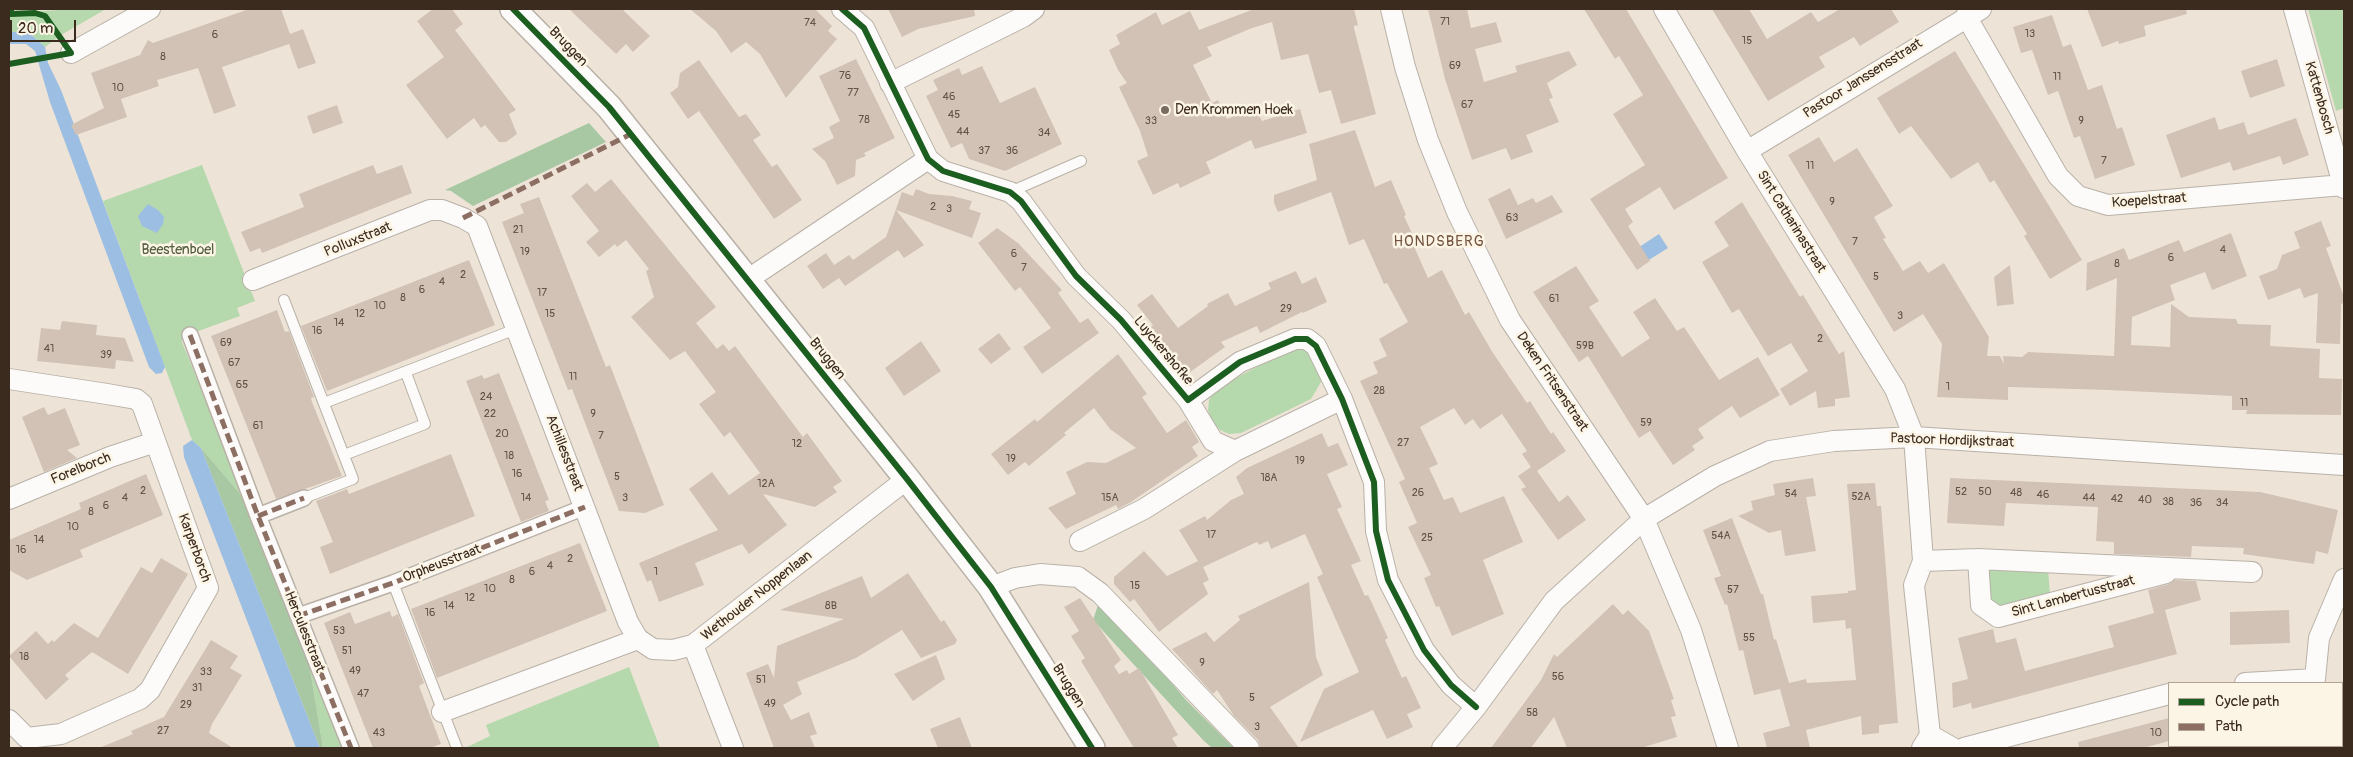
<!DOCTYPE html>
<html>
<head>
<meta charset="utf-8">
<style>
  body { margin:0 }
  #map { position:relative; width:2353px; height:757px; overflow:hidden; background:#ede4d7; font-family:Pangolin,sans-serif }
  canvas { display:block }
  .frame { position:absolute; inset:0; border:10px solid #3b2a1e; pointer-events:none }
  .legend { position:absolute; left:2168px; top:682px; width:175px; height:65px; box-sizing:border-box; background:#fcf5e5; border:1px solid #afa495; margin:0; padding:6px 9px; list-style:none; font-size:15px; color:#3b2a1e }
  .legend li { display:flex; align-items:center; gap:10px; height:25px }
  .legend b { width:25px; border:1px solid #afa495 }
  .scale { position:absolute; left:10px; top:20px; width:66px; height:22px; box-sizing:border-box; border:2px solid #3b2a1e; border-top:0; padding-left:6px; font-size:15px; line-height:18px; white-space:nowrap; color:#3b2a1e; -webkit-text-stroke:4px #fcf5e5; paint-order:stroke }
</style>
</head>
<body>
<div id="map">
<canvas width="2353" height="757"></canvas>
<div class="frame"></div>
<ul class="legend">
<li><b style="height:6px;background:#1b5e20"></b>Cycle path</li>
<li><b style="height:6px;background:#8d6e63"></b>Path</li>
</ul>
<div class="scale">20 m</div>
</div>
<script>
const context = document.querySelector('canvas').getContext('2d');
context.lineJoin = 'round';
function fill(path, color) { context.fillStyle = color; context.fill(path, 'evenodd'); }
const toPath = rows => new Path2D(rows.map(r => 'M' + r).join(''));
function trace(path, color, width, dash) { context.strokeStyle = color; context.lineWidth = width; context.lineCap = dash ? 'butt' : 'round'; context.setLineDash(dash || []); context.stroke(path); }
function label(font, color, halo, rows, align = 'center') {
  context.font = font + ' Pangolin,sans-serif'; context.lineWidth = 5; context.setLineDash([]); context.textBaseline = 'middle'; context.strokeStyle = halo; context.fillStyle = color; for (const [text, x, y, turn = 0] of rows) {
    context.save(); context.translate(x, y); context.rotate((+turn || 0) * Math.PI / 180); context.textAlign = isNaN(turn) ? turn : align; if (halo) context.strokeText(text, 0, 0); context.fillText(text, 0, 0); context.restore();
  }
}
fill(toPath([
  [75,9,106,9,61,35,45,47,28,32,9,32,9,13],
  [2308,9,2344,9,2344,108,2336,111],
  [202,165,255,301,237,308,240,316,190,334,188,328,185,329,182,333,182,342,247,502,201,448,192,440,103,201],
  [1297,345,1315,354,1321,382,1311,399,1241,433,1229,434,1220,430,1212,422,1208,410,1209,400,1216,389],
  [1991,567,2048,569,2050,595,1998,609,1987,601,1985,573],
  [307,651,344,748,323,748],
  [629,667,660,748,465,748,490,736,486,725]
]), '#b5d8ad');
fill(toPath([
  [589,123,606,142,473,206,451,191,445,190],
  [201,448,247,502,307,651,323,748,320,748],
  [1099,602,1132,636,1186,700,1234,748,1212,748,1203,740,1093,620]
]), '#a7c8a2');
fill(toPath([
  [9,32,28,32,45,47,48,63,61,90,165,367,162,373,156,374,149,367,50,102,35,51,26,44,9,44],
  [148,204,158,210,164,217,163,224,157,233,142,226,138,216],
  [1659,234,1668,248,1639,266,1630,253],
  [192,440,201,448,320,748,296,748,184,457,183,446]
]), '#9bbee2');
fill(toPath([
  [249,9,281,9,290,34,303,29,316,63,298,69,289,44,222,67,236,106,214,114,198,68,157,80,159,86,121,99,127,117,76,135,71,125,104,108,91,73,140,55,148,40,153,43],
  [433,9,452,9,463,24,455,30,516,110,509,114,517,134,506,142,499,142,485,125,481,128,474,118,447,139,406,85,444,57,417,21],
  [569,9,622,9,650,36,633,52,626,44,616,54],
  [690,9,815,9,832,26,828,31,837,39,786,98,760,54,746,42,731,53,716,31],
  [888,9,974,9,975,16,918,29,902,37],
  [1254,9,1354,9,1358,25,1354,26,1354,28,1376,114,1341,124,1331,90,1319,93,1308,54,1281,60,1272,22,1252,28,1207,47,1212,56,1193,65,1212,103,1218,100,1227,119,1255,107,1262,121,1300,109,1307,133,1255,149,1251,140,1206,162,1211,173,1180,188,1178,183,1153,195,1137,161,1148,156,1140,131,1119,87,1127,83,1118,70,1109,50,1120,44,1116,35,1156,12,1162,25,1190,11,1199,30],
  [1428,9,1467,9,1471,28,1496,22,1502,42,1475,49,1484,82,1517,72,1515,66,1569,51,1577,65,1547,83,1553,98,1549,99,1559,122,1526,135,1533,152,1511,160,1506,148,1472,160,1445,79],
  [1584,9,1626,9,1728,178,1674,210,1660,187,1625,209,1633,222,1628,226,1650,261,1637,270,1590,199,1645,165,1613,114,1643,95,1619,56,1615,59],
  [1712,9,1749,9,1767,39,1811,12,1818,22,1840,9,1891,9,1899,22,1860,46,1854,37,1819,57,1825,67,1768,101],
  [2087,9,2186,9,2187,14,2144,26,2146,36,2119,44,2118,41,2102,47],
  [2052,15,2063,47,2071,44,2088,90,2102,85,2117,129,2122,127,2135,165,2095,179,2080,136,2074,138,2058,91,2048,95,2032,50,2021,53,2013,27],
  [1955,51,2082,260,2050,279,2024,236,2027,234,1994,180,1990,183,1978,162,1951,179,1911,126,1899,134,1877,98],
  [856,59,895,138,864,153,866,156,856,160,855,176,837,185,825,161,812,149,834,138,829,127,840,121,819,76],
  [2277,59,2285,86,2250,98,2241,71],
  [699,60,739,117,746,114,761,135,753,140,772,167,777,164,802,200,774,219,699,111,688,119,670,93,678,87,680,73],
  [982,66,1000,103,1035,87,1062,144,1005,171,969,159,962,143,951,148,926,96,938,90,933,80,959,68,962,75],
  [337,105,343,123,313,134,307,116],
  [2215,117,2219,130,2244,122,2248,135,2296,118,2309,155,2283,165,2280,156,2233,171,2230,162,2181,178,2166,135],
  [1355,130,1375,187,1391,180,1406,215,1404,216,1416,242,1413,244,1428,278,1442,270,1465,315,1469,312,1493,353,1527,403,1530,401,1551,434,1553,432,1566,451,1537,471,1559,502,1568,495,1586,520,1558,540,1521,489,1526,487,1518,476,1531,467,1522,454,1527,451,1502,414,1480,429,1473,419,1465,425,1454,408,1420,427,1438,464,1429,468,1444,500,1453,497,1460,513,1504,496,1523,542,1483,560,1504,614,1452,636,1439,606,1436,607,1424,578,1431,575,1408,527,1417,523,1399,482,1405,479,1360,381,1378,373,1373,362,1387,356,1379,339,1408,322,1387,283,1384,284,1364,239,1349,245,1331,192,1278,212,1274,203,1274,195,1317,180,1309,144],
  [1819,137,1834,162,1857,148,1893,206,1874,217,1886,238,1883,239,1903,271,1920,261,1928,273,1944,263,1989,337,1987,356,2000,356,2004,364,2003,356,2022,357,2028,352,2114,356,2117,278,2086,291,2087,263,2124,248,2129,260,2179,240,2184,252,2231,233,2247,276,2212,290,2205,272,2170,285,2175,300,2132,317,2131,345,2170,347,2171,304,2189,317,2236,319,2238,324,2271,325,2270,346,2320,349,2319,378,2342,379,2341,415,2246,414,2247,410,2232,410,2232,396,2108,390,2008,387,2008,400,1937,397,1942,344,1923,314,1894,332,1788,155],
  [373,165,377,174,402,165,412,193,262,253,260,248,250,252,241,232,304,207,299,194],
  [611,179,716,307,696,323,717,349,723,344,729,351,735,346,803,437,807,433,842,481,833,487,837,492,815,507,763,494,787,525,749,554,742,544,695,563,704,585,659,602,651,580,647,582,639,563,718,530,689,489,712,472,729,495,760,473,730,432,724,437,699,404,716,392,685,351,670,360,631,317,654,297,646,271,649,269,626,240,617,247,615,244,599,257,586,242,599,231,571,196,587,183,595,192],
  [1510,188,1518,205,1533,198,1536,203,1552,195,1563,212,1506,239,1488,199],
  [916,189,929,194,952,196,972,201,969,209,981,213,972,238,896,210,924,245,904,258,898,250,845,286,839,278,823,289,807,266,826,253,834,265,849,255,853,260,886,237,902,192,913,196],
  [539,197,606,367,610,365,664,505,645,513,619,511,572,389,568,390,502,222,524,213,520,204],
  [1742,202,1800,297,1803,295,1839,354,1844,351,1850,397,1835,399,1835,406,1818,408,1816,391,1790,406,1780,389,1808,371,1791,343,1768,356,1739,309,1732,313,1702,262,1729,246,1714,222],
  [2321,221,2331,246,2326,248,2344,297,2344,303,2341,304,2340,344,2316,343,2318,293,2304,298,2300,288,2268,300,2259,276,2277,269,2282,255,2300,248,2294,232],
  [997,228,1018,243,1062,290,1058,293,1080,323,1088,318,1099,333,1042,374,1023,347,1051,328,1020,287,1015,291,978,243],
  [469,260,495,325,327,391,301,326],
  [2010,265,2014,304,1997,306,1994,277],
  [1576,266,1599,301,1589,307,1622,357,1650,338,1633,312,1655,298,1677,331,1684,327,1719,380,1758,357,1780,395,1740,418,1732,406,1698,429,1704,438,1692,446,1695,450,1673,465,1650,431,1639,438,1588,356,1579,362,1533,292],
  [1296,271,1302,284,1316,277,1327,302,1303,313,1302,312,1260,333,1257,326,1221,342,1225,347,1186,375,1150,328,1153,325,1137,305,1152,294,1178,328,1208,306,1207,304,1228,293,1235,306,1271,289,1268,283],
  [277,310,285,332,289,331,314,397,311,398,312,402,342,476,276,499,211,336],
  [62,321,97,325,96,335,125,338,134,362,116,360,115,369,37,361,41,328,60,330],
  [999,333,1011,349,991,364,978,349],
  [921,341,941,371,904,396,885,368],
  [1118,354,1147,394,1142,397,1167,433,1186,420,1199,442,1192,447,1198,456,1131,502,1118,509,1116,505,1066,529,1048,508,1076,494,1066,472,1087,462,1106,463,1136,448,1110,429,1094,408,1064,433,1066,435,1029,466,1025,462,1008,475,991,454,1035,419,1037,422],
  [499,373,549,500,545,501,549,511,521,522,466,381,482,375,484,379],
  [44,407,48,415,65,408,80,445,67,450,77,458,44,472,22,417],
  [1322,433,1328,447,1338,443,1348,465,1327,474,1342,507,1337,509,1361,561,1351,565,1365,596,1368,595,1371,601,1388,638,1385,640,1402,678,1406,676,1421,708,1407,714,1413,727,1387,739,1373,710,1300,742,1324,689,1359,672,1317,577,1323,574,1305,534,1271,549,1268,541,1259,545,1257,542,1203,567,1209,580,1203,583,1208,594,1159,632,1134,599,1130,602,1114,584,1114,577,1144,551,1167,576,1198,561,1179,530,1205,516,1207,520,1231,500,1244,494,1236,477,1247,468],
  [451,454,475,516,330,574,320,547,333,542,316,501,347,489,349,494],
  [146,474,163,515,80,550,83,557,27,580,9,570,9,540,81,509,79,503],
  [1813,478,1816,496,1806,497,1816,551,1785,556,1781,530,1769,533,1738,516,1753,510,1751,501,1775,495,1773,484],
  [1950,478,2260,492,2338,510,2328,554,2316,551,2314,564,2243,554,2244,548,2192,546,2191,557,2114,554,2114,542,2096,541,2098,507,2006,503,2004,526,1947,523],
  [1875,483,1877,506,1881,506,1898,723,1879,725,1879,733,1862,735,1861,716,1806,730,1810,748,1767,748,1763,733,1790,726,1780,689,1754,695,1743,650,1739,651,1727,604,1725,605,1714,578,1721,576,1703,530,1732,518,1761,594,1763,594,1774,640,1776,639,1789,683,1806,679,1807,683,1856,680,1851,628,1846,629,1845,620,1813,623,1811,596,1848,593,1848,591,1856,590,1847,484],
  [580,543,607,611,437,678,411,609],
  [161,558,188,574,128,674,92,652,65,675,69,679,46,700,9,656,36,631,48,644,52,640,54,642,74,623,98,638,141,567,152,573],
  [908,573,941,622,944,620,957,640,955,644,921,658,902,630,856,658,797,682,802,694,783,705,791,720,809,712,817,734,810,736,815,748,774,748,746,673,768,664,774,678,777,646,844,619,780,610,862,576,871,598],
  [2175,580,2196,581,2201,600,2165,610,2177,654,1972,709,1971,703,1953,708,1952,683,1968,679,1958,638,1993,629,1996,643,2016,638,2025,671,2114,647,2108,626,2154,613,2148,590,2169,584],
  [1309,582,1316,657,1323,675,1270,707,1299,748,1261,748,1258,740,1234,716,1217,690,1213,694,1172,649,1206,632,1214,642,1240,620,1238,616],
  [1080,598,1121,660,1114,666,1119,674,1127,670,1129,674,1139,668,1178,735,1172,738,1178,748,1134,748,1081,661,1085,658,1071,636,1079,631,1064,607],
  [1613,604,1623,615,1628,610,1649,631,1674,699,1671,700,1676,716,1671,717,1677,737,1641,748,1567,748,1554,717,1531,748,1491,748,1541,680,1554,654,1557,657],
  [2289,610,2290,643,2230,645,2230,612],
  [390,611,392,617,398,614,424,683,419,686,441,744,430,748,373,748,324,623,350,612,355,624],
  [211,640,238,656,230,668,242,675,212,724,209,733,233,748,99,748,133,734,131,731,164,717],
  [936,655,945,679,913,701,894,674],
  [960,717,972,748,938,748,930,729],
  [2169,718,2169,741,2143,748,2079,748,2078,742]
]), '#d2c2b6');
const service = toPath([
  [1010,192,1081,161],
  [284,300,353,479,304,498],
  [324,403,516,329],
  [344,455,425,424,406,373],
  [393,583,457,748]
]);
const pedestrian = toPath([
  [190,335,258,516,351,748],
  [258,516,304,498],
  [298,616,393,583,585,507]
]);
const minor = toPath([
  [842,9,864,28,928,159,943,171,1010,192,1021,201,1076,276,1121,320,1188,400,1240,362,1295,339,1307,339,1316,346,1342,399,1374,482,1376,531,1388,580,1424,650,1451,685,1476,707],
  [1391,9,1405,67,1428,140,1457,212,1510,320,1644,519,1691,630,1728,748],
  [1664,9,1747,151,1895,389,1914,437,1923,561,1914,585,1930,735],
  [2294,9,2344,188],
  [1966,16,2058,176,2078,196,2108,205,2343,185],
  [71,53,150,9],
  [890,83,1023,17,1034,9],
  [1747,151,1981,9],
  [253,280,430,210,442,210,463,218,477,226,628,622,638,639,653,649,673,650,693,645],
  [747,280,928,159],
  [9,379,107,394,136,399,142,404,208,588,150,690,140,699,61,734,27,738,9,720],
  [1188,400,1213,441,1235,451],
  [9,499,110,457,155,442],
  [1080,541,1144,509,1235,451,1342,399],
  [1978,559,1981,605,1998,617,2166,573],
  [1923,561,1978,559,2252,572],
  [991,587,1015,578,1040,574,1078,577,1100,593,1249,748],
  [2245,683,2315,679,2319,638,2344,579],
  [442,712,638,639],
  [2342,733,2344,737],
  [733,748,693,645,907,479],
  [1442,748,1476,707,1554,601,1644,519,1715,476,1770,451,1834,441,1914,437,2344,465],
  [1922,748,1930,735,1953,748],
  [1964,748,2169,694]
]);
const tertiary = toPath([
  [513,9,609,107,907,479,991,587,1092,748]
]);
trace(service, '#b9b1a8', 12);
trace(pedestrian, '#b9b1a8', 18);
trace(minor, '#b9b1a8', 22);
trace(tertiary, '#b9b1a8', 28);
trace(service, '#fcfbf9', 10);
trace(pedestrian, '#fcfbf9', 15);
trace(minor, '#fcfbf9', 20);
trace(tertiary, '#fcfbf9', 25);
trace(toPath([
  [463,218,631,134],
  [190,335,258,516,351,748],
  [258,516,304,498],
  [298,616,393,583,585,507]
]), '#8d6e63', 5, [10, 5]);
trace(toPath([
  [513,9,609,107,907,479,991,587,1092,748],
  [842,9,864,28,928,159,943,171,1010,192,1021,201,1076,276,1121,320,1188,400,1240,362,1295,339,1307,339,1316,346,1342,399,1374,482,1376,531,1388,580,1424,650,1451,685,1476,707],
  [9,64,71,53,45,16,35,13,11,14,11,9]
]), '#1b5e20', 6);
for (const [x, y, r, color] of [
  [1165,110,5,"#796b5f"]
]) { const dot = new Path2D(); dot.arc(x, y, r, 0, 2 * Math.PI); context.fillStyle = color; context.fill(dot); trace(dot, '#fcf5e5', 2); }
label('11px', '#615044', null, [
  ["71",1445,22],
  ["74",810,23],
  ["13",2030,34],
  ["6",215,35],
  ["15",1747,41],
  ["8",163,57],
  ["69",1455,66],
  ["76",845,76],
  ["11",2057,77],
  ["10",118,88],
  ["77",853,93],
  ["46",949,97],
  ["67",1467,105],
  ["45",954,115],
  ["78",864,120],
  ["33",1151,121],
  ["9",2081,121],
  ["44",963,132],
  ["34",1044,133],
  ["37",984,151],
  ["36",1012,151],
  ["7",2104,161],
  ["11",1810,166],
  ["9",1832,202],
  ["2",933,207],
  ["3",949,209],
  ["63",1512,218],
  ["21",518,230],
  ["7",1855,242],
  ["4",2223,250],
  ["19",525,252],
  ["6",1014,254],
  ["6",2171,258],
  ["8",2117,264],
  ["7",1024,268],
  ["2",463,275],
  ["5",1876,277],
  ["4",442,282],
  ["6",422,290],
  ["17",542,293],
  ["8",403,298],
  ["61",1554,299],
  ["10",380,306],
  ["29",1286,309],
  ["12",360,314],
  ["15",550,314],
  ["3",1900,316],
  ["14",339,323],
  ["16",317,331],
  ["2",1820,339],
  ["69",226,343],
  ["59B",1585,346],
  ["41",49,349],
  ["39",106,355],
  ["67",234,363],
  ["11",573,377],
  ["65",242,385],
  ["1",1948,387],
  ["28",1379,391],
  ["24",486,397],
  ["11",2244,403],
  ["22",490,414],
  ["9",593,414],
  ["59",1646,423],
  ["61",258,426],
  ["20",502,434],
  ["7",601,436],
  ["27",1403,443],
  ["12",797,444],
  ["18",509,456],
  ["19",1011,459],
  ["19",1300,461],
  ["16",517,474],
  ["5",617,477],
  ["18A",1269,478],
  ["12A",766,484],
  ["2",143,491],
  ["52",1961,492],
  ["50",1985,492],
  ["26",1418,493],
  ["48",2016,493],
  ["54",1791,494],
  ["46",2043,495],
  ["52A",1861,497],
  ["4",125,498],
  ["14",526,498],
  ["3",625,498],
  ["15A",1110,498],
  ["44",2089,498],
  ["42",2117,499],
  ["40",2145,500],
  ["38",2168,502],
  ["36",2196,503],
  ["34",2222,503],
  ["6",106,506],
  ["8",91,512],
  ["10",73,527],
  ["17",1211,535],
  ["54A",1721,536],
  ["25",1427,538],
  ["14",39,540],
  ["16",21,550],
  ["2",570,559],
  ["4",550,566],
  ["6",532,572],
  ["1",656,572],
  ["8",512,580],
  ["15",1135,586],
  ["10",490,589],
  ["57",1733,590],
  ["12",470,598],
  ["14",449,606],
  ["8B",831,606],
  ["16",430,613],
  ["53",339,631],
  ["55",1749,638],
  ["51",347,651],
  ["18",24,657],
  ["9",1202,663],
  ["49",355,671],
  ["33",206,672],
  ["56",1558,677],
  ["51",761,680],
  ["31",197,688],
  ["47",363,694],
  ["5",1252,698],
  ["49",770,704],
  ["29",186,705],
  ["58",1532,713],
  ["3",1257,727],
  ["27",163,731],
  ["43",379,733],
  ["10",2156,733]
]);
label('14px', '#3b2a1e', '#fcf5e5', [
  ["Bruggen",568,47,46],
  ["Pastoor Janssensstraat",1863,79,-32],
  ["Kattenbosch",2319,98,74],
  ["Koepelstraat",2149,201,-4],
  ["Sint Catharinastraat",1791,222,58],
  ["Polluxstraat",358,240,-22],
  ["Luyckershofke",1163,351,50],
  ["Bruggen",827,359,51],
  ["Deken Fritsenstraat",1552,382,56],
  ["Pastoor Hordijkstraat",1952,441,2],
  ["Achillesstraat",564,453,69],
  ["Forelborch",81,469,-22],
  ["Karperborch",194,548,70],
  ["Orpheusstraat",442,564,-21],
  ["Wethouder Noppenlaan",757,596,-38],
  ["Sint Lambertusstraat",2073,597,-15],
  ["Herculesstraat",304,632,68],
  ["Bruggen",1068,686,58]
]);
label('14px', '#3b2a1e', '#fcf5e5', [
  ["Den Krommen Hoek",1175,110]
], 'left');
label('14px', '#525c3e', '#fcf5e5', [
  ["Beestenboel",178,250]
]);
context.letterSpacing = '1px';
label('15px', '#72523f', '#fcf5e5', [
  ["HONDSBERG",1439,242]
]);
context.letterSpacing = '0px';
</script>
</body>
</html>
